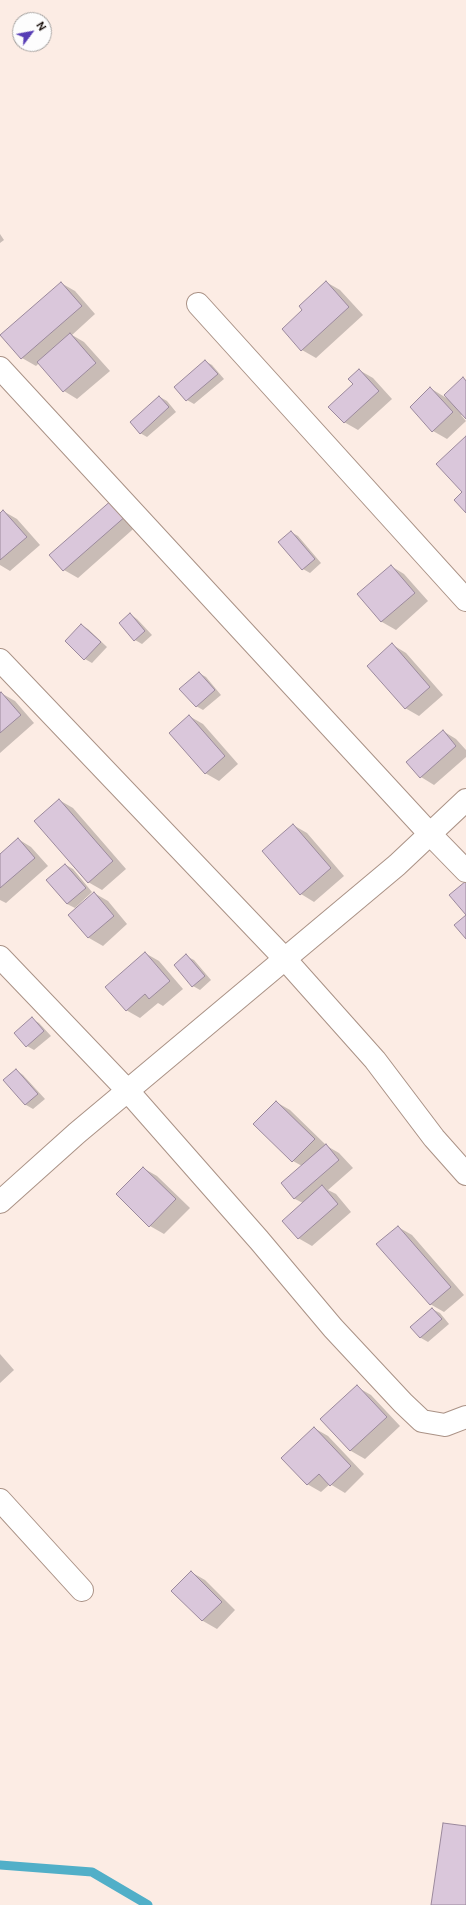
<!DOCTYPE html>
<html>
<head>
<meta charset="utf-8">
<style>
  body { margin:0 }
  #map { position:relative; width:466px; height:1905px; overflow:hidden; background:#fcece4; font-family:"DM Sans",sans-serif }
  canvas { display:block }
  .north { position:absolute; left:12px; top:12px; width:40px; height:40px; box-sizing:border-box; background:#fdfdfd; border:1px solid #a3a09e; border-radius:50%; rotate:58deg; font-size:11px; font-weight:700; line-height:16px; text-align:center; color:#1d1410 }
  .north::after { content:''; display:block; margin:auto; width:14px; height:18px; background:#573db5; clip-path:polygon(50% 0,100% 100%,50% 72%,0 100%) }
</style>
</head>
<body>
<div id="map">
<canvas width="466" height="1905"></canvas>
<div class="north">N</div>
</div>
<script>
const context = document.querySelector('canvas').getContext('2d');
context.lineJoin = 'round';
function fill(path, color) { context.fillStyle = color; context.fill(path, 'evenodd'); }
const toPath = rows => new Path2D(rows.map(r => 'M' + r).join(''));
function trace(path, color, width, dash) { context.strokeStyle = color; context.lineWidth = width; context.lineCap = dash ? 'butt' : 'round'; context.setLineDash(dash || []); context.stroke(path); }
fill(toPath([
  [0,234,4,240,0,243],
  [326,282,340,290,363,315,316,358,302,350,283,329,304,310],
  [61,283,75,291,95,314,72,335,84,342,110,371,77,399,64,391,39,363,36,366,22,358,1,335],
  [205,361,212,365,224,379,194,404,187,400,175,387],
  [359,370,373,378,392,399,358,430,344,422],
  [463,378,466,380,466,417,463,414,461,415,466,421,447,439,433,431,430,388,448,399],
  [160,397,167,401,176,412,147,437,140,433],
  [127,508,140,523,78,578,64,570],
  [3,511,17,519,40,545,10,571,0,565,0,514],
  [291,532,298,536,321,563,310,573,303,569],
  [391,566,404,574,428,601,396,630,382,622,358,594],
  [130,614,137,619,152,635,142,644,135,640],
  [81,625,88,629,107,647,92,663,85,659],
  [393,645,406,653,443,695,419,716,405,708],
  [199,673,206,677,221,695,203,710,196,706],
  [1,693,15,701,34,723,0,753,0,694],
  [189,716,203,724,238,764,219,781,205,773],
  [443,731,456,739,466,750,466,757,434,785,421,777],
  [59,800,73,808,126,869,102,890,88,882],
  [293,825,307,833,344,876,314,902,301,894],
  [18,839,31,847,48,866,6,903,0,900,0,855],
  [66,865,73,869,92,892,75,908,67,904,48,881],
  [94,893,108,901,127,924,103,946,89,938,70,915],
  [145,953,159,961,183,989,163,1006,158,1003,140,1018,126,1010],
  [186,956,194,960,211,980,200,990,193,986],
  [32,1019,39,1023,51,1036,34,1050,27,1046,15,1033],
  [16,1070,23,1075,45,1099,33,1109,26,1105,4,1080],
  [276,1102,290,1110,327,1146,339,1153,353,1168,328,1190,336,1194,351,1212,312,1246,298,1238,303,1203,295,1199,282,1184,302,1166,293,1161,255,1124],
  [143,1168,157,1176,190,1208,164,1234,150,1226,117,1194],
  [398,1227,412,1235,464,1295,444,1312,430,1304],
  [432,1309,440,1313,449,1324,428,1342,421,1338,412,1327],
  [0,1354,14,1370,0,1383],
  [357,1387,371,1395,400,1426,365,1459,351,1451,322,1419],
  [314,1428,328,1436,364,1474,345,1493,330,1484,321,1492,307,1484],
  [191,1572,205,1580,235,1610,217,1629,203,1621,173,1591]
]), '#0003');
trace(toPath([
  [0,1865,92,1872,148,1905]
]), '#51afc8', 9);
const building = toPath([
  [326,281,349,307,301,351,282,329,302,310,299,306,326,281],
  [61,282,82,306,21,359,0,335,61,282],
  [70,333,96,363,63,392,37,362,70,333],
  [205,360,218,374,186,401,174,387,205,360],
  [359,369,379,391,344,423,328,407,353,384,348,379,359,369],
  [463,377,466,381,466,419,444,395,463,377],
  [430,387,453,412,432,432,410,407,430,387],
  [159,396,169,407,140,434,130,422,159,396],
  [466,436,466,513,454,500,462,492,436,464,466,436],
  [113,499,127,515,63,571,49,555,113,499],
  [3,510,27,537,0,560,0,513,3,510],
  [291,531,315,559,302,570,278,542,291,531],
  [391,565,415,593,381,622,357,594,391,565],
  [130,613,145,631,134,641,119,623,130,613],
  [81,624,101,642,84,660,65,641,81,624],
  [392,643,430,687,405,709,367,666,392,643],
  [199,672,215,690,196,707,179,689,199,672],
  [1,692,21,715,0,733,0,693,1,692],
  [189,715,225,756,205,774,169,733,189,715],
  [443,730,456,746,420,778,406,762,443,730],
  [59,799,113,861,88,883,34,821,59,799],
  [293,824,331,868,300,895,262,851,293,824],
  [18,838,35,858,0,888,0,854,18,838],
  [65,864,86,888,67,904,46,880,65,864],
  [466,881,466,939,454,925,466,915,449,895,466,881],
  [94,892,114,916,88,938,68,915,94,892],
  [145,952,170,981,149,999,145,994,126,1011,105,987,145,952],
  [186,954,205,976,192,987,174,965,186,954],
  [32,1017,44,1031,26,1047,14,1033,32,1017],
  [16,1069,38,1094,25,1105,3,1080,16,1069],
  [276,1101,315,1139,292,1162,253,1124,276,1101],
  [326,1144,339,1160,294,1199,281,1183,326,1144],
  [143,1167,176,1199,149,1227,116,1194,143,1167],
  [322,1185,338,1204,298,1239,282,1221,322,1185],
  [398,1226,451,1287,430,1305,376,1244,398,1226],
  [432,1308,442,1319,420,1338,410,1327,432,1308],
  [357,1385,387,1417,350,1451,320,1419,357,1385],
  [314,1427,351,1466,330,1486,319,1474,307,1485,281,1458,314,1427],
  [191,1571,222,1602,202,1621,171,1591,191,1571],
  [443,1823,466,1826,466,1905,431,1905,443,1823]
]);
fill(building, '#dac7db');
trace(building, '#9b899c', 1);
const minor = toPath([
  [198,304,466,600],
  [0,368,429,833,466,871],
  [0,660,285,959,375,1060,434,1138,466,1174],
  [0,957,127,1090,259,1240,333,1328,403,1403,422,1421,445,1425,466,1417],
  [0,1202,77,1133,397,865,466,800],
  [0,1500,82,1590]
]);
trace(minor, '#aa9286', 24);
trace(minor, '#fff', 22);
</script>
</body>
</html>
